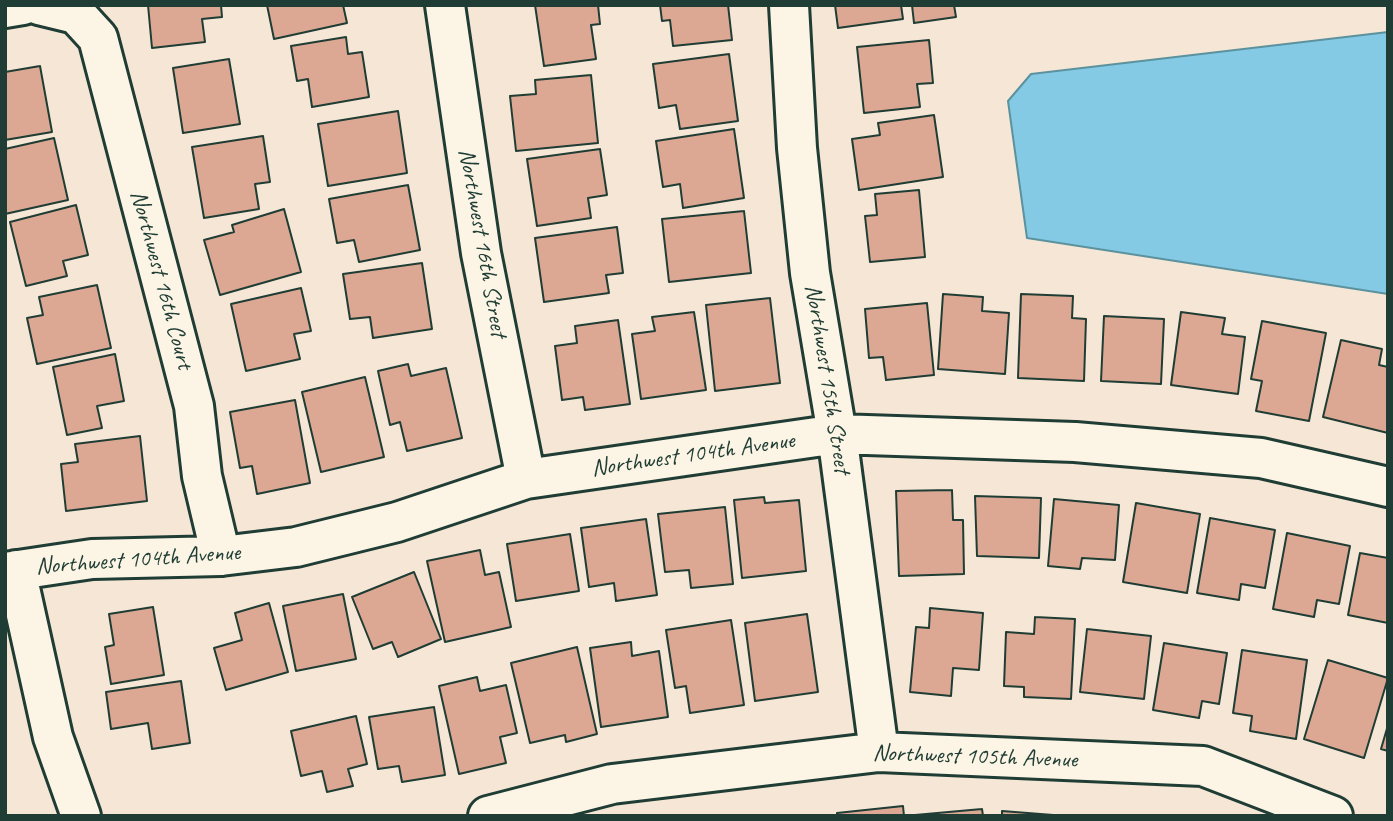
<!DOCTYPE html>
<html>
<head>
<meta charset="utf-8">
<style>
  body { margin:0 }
  #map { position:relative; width:1393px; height:821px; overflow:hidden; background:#f6e6d5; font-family:Caveat,sans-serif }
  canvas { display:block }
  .frame { position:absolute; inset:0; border:7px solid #1f3d34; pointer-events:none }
</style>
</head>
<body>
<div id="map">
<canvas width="1393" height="821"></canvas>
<div class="frame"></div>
</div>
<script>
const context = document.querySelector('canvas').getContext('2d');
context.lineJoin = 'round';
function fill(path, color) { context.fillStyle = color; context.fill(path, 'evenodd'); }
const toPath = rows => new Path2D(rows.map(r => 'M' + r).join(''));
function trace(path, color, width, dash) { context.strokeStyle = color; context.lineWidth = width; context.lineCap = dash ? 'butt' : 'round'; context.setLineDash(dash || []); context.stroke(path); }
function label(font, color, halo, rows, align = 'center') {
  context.font = font + ' Caveat,sans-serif'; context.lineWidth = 7; context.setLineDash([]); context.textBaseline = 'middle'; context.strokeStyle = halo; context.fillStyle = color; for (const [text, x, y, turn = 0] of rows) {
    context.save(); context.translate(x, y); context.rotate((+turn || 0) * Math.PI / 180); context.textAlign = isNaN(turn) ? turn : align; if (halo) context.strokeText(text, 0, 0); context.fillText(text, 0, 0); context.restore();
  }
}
const water = toPath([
  [1388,32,1388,294,1027,238,1008,101,1031,74,1388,32]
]);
fill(water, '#84cae5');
trace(water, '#5c929e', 2);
const building = toPath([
  [148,5,221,5,222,17,202,19,205,42,152,48,148,5],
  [267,5,343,5,347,23,274,39,267,5],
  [535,5,598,5,600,24,591,25,596,59,544,66,535,5],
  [660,5,728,5,732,40,673,46,670,20,662,21,660,5],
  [835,5,901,5,903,19,838,28,835,5],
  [912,5,954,5,956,17,914,23,912,5],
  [346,37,348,54,362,52,369,97,312,107,308,79,297,81,291,46,346,37],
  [929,40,933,83,917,84,920,107,864,113,857,47,929,40],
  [729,54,738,121,680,129,676,105,659,108,653,64,729,54],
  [229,59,240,124,183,133,173,68,229,59],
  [40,66,52,132,5,140,5,72,40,66],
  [591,75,598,143,516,151,510,96,536,94,535,80,591,75],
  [398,111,407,173,328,186,318,124,398,111],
  [934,115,943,177,859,190,852,139,880,135,878,123,934,115],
  [734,129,744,198,683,208,680,184,663,187,656,141,734,129],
  [263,136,270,182,255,184,259,209,204,218,192,147,263,136],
  [54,138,68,200,5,214,5,149,54,138],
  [600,149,607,195,588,198,591,218,537,226,527,159,600,149],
  [408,185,420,250,359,262,354,240,337,243,329,199,408,185],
  [919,190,925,257,870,262,865,216,877,215,875,194,919,190],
  [76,205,88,255,63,261,67,276,26,286,10,222,76,205],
  [284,209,301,272,220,295,204,240,234,232,232,225,284,209],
  [744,211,751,273,669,282,662,219,744,211],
  [617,227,623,273,606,275,609,293,544,302,535,238,617,227],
  [422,263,432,329,373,338,370,317,350,319,343,274,422,263],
  [97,285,111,348,37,364,27,318,43,315,39,297,97,285],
  [301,288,311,331,294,334,300,359,246,371,231,304,301,288],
  [943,294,983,297,982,311,1009,313,1005,374,938,369,943,294],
  [1021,294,1073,296,1072,318,1086,319,1084,381,1018,378,1021,294],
  [770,298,780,383,715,391,706,305,770,298],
  [927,303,934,375,886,380,883,357,869,358,865,309,927,303],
  [694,312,706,390,641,399,632,334,655,331,652,317,694,312],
  [1181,312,1225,318,1222,334,1245,337,1238,394,1171,385,1181,312],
  [1104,316,1164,319,1161,384,1101,381,1104,316],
  [618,320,630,404,585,410,583,397,562,400,555,346,577,343,575,326,618,320],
  [1262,321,1326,333,1309,421,1256,411,1262,381,1251,379,1262,321],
  [1341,340,1382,349,1379,365,1388,367,1388,433,1323,417,1341,340],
  [115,354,124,401,97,406,102,428,67,435,53,367,115,354],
  [408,364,411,376,446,368,462,438,407,451,400,422,390,425,378,371,408,364],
  [365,377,384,457,321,472,302,392,365,377],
  [295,400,310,483,257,494,252,466,240,468,230,412,295,400],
  [140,436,147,501,66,511,61,464,78,462,75,444,140,436],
  [952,490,953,520,963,520,964,574,899,576,896,491,952,490],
  [975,496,1041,498,1039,558,977,556,975,496],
  [764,497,765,503,799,500,806,571,742,578,734,500,764,497],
  [1054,499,1119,505,1115,560,1082,558,1080,569,1048,566,1054,499],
  [1136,503,1200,514,1187,593,1123,582,1136,503],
  [725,507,733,584,691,588,689,570,665,572,658,514,725,507],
  [1210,518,1275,530,1265,588,1241,584,1239,600,1197,593,1210,518],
  [646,519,657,595,616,601,614,583,589,587,581,528,646,519],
  [1287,533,1350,546,1339,604,1317,600,1314,617,1273,609,1287,533],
  [570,534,579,591,516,601,507,544,570,534],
  [480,550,485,575,499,572,511,627,445,642,427,561,480,550],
  [1360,553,1388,558,1388,623,1348,615,1360,553],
  [414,572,441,639,398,657,392,642,373,649,352,597,414,572],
  [343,594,356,659,296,671,283,606,343,594],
  [269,603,288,672,226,690,214,648,242,640,235,613,269,603],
  [153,607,164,675,111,684,105,647,114,645,109,614,153,607],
  [930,608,983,613,979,670,953,668,951,696,910,692,916,627,929,628,930,608],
  [807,614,818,692,755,701,745,623,807,614],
  [1035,617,1075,619,1071,699,1024,697,1024,687,1004,686,1006,632,1034,634,1035,617],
  [731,620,744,705,690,713,686,686,675,688,666,630,731,620],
  [1087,629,1151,636,1144,699,1080,692,1087,629],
  [631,642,632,656,659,651,668,717,601,727,590,648,631,642],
  [1164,643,1227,653,1219,704,1202,701,1199,718,1153,710,1164,643],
  [577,647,597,734,566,742,565,735,530,743,511,663,577,647],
  [1242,650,1307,660,1296,739,1250,731,1252,716,1233,713,1242,650],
  [1328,660,1388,678,1364,758,1304,739,1328,660],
  [477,677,480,691,506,685,517,733,500,737,506,763,459,774,439,686,477,677],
  [181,681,190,743,152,749,148,723,111,729,106,692,181,681],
  [434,707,445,775,402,782,399,766,378,769,369,717,434,707],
  [356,716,367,764,348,769,353,786,327,792,322,771,301,776,291,731,356,716],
  [1388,725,1388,751,1381,749,1388,725],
  [903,806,904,816,837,816,837,813,903,806],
  [982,809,983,816,915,816,915,815,982,809],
  [1002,811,1066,816,1002,816,1002,811]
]);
fill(building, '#dda893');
trace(building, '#1f3d34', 2);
const minor = toPath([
  [39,5,76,14,98,38,194,406,202,476,221,556],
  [445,5,481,253,526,479],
  [789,5,797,148,810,273,837,434,879,752],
  [5,8,23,5],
  [16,570,53,737,81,816],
  [5,572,92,559,221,556,296,547,397,522,526,479,837,434,1075,442,1261,458,1388,487],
  [488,816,612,784,879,752,1203,766,1333,816]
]);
trace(minor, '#1f3d34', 44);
trace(minor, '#fcf5e5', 38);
label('24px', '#1f3d34', '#fcf5e5', [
  ["Northwest 16th Street",482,243,80],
  ["Northwest 16th Court",161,280,75],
  ["Northwest 15th Street",827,379,81],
  ["Northwest 104th Avenue",693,455,-8],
  ["Northwest 104th Avenue",138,560,-4],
  ["Northwest 105th Avenue",975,757,2]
]);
</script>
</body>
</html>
